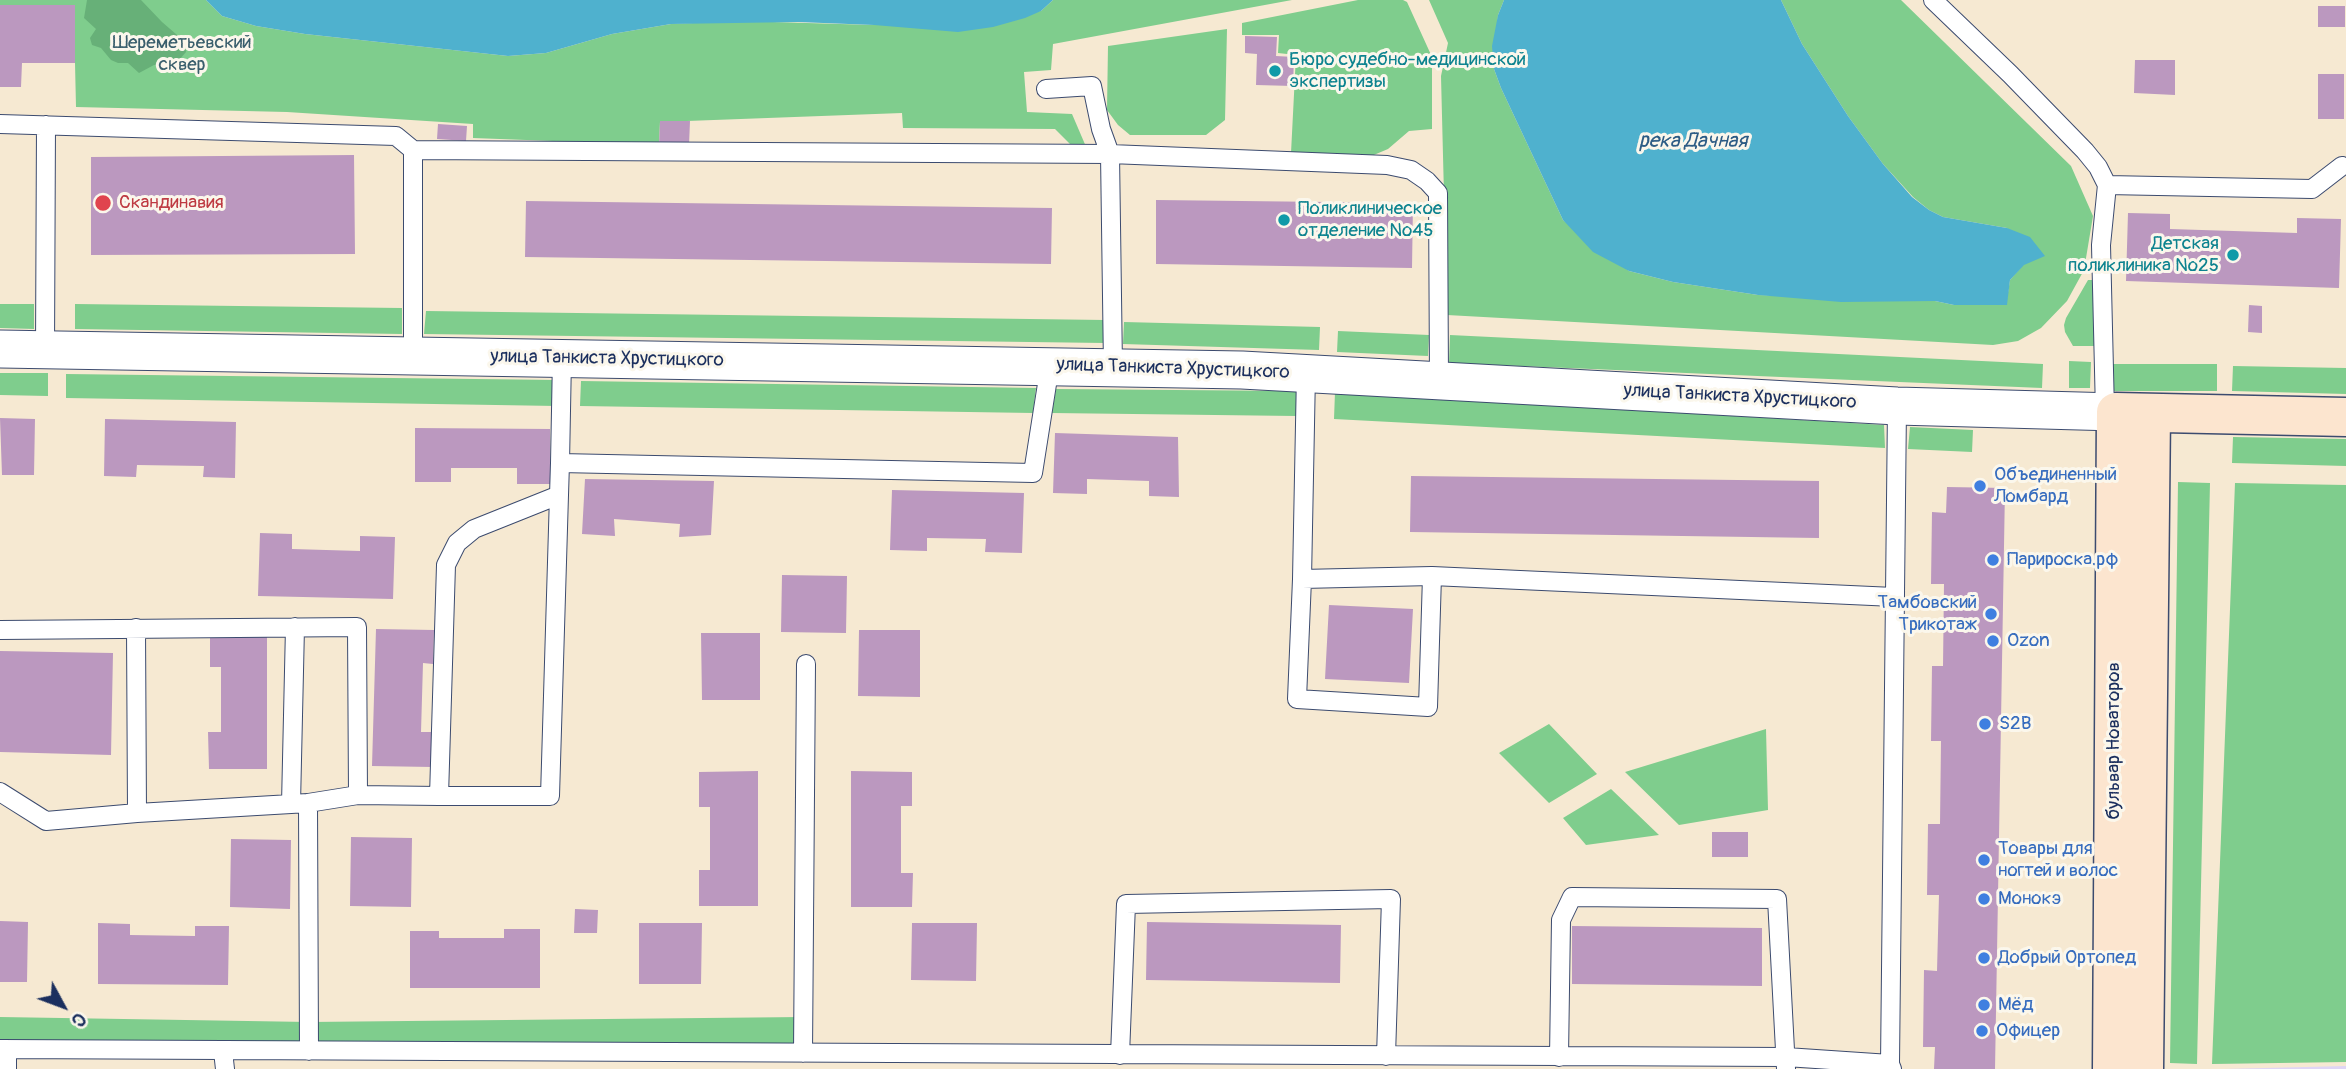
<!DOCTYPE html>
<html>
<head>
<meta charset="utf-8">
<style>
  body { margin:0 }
  #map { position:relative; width:2346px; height:1069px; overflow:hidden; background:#f6e9d2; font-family:Pangolin,sans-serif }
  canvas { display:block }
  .north { position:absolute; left:28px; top:971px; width:70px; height:70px; -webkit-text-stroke:5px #fbf7ec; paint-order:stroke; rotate:131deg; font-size:19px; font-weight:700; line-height:28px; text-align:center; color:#1b2f5e }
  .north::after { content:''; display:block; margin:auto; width:24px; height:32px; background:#1b2f5e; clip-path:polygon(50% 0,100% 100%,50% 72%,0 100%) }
</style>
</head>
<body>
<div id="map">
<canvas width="2346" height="1069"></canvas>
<div class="north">С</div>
</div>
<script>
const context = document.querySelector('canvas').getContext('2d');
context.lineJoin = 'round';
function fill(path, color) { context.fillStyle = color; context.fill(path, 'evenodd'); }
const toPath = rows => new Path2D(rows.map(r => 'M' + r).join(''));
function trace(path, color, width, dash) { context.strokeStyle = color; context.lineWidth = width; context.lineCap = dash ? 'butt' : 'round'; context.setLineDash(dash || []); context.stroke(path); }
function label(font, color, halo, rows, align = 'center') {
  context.font = font + ' Pangolin,sans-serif'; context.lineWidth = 6; context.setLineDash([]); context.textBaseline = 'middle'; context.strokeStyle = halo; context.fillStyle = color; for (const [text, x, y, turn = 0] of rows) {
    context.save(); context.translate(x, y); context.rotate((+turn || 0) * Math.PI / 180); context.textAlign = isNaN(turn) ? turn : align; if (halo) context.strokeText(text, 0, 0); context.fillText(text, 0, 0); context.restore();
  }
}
fill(toPath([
  [2346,1066,2346,1069,2224,1069]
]), '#dfd5f5');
fill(toPath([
  [0,0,206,0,222,16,256,26,305,34,508,56,546,53,612,34,671,24,739,21,874,25,1041,11,1053,0,1292,0,1053,44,1051,70,1024,72,1027,112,1072,114,1087,149,1073,147,1055,129,903,128,902,113,660,122,659,145,473,138,473,124,287,112,76,107,75,63,0,5],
  [1358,0,1403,0,1407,2,1432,57,1432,129,1409,131,1388,149,1369,157,1291,153,1296,55,1278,53,1279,35,1242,35,1242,23],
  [1429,0,1504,0,1498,15,1494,69,1501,88,1563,220,1629,271,1673,282,1758,295,1935,301,1954,305,2006,305,2010,280,2023,265,2007,228,1943,217,1929,210,1913,197,1883,164,1848,116,1802,44,1781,0,1901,0,2071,166,2093,216,2084,270,2067,301,2041,328,2018,341,1993,345,1447,315,1441,76,1448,43],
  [1227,29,1225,120,1206,135,1130,135,1118,125,1107,110,1108,46],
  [2088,280,2094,280,2095,346,2073,346,2065,332,2064,325,2066,318],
  [0,304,34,304,34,329,0,328],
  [75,304,402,308,402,334,75,329],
  [426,311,1105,320,1105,343,424,334],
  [1124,322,1320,327,1319,350,1123,344],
  [1338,331,1429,335,1428,356,1337,352],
  [1450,335,2043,364,2042,388,1449,363],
  [2069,361,2091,362,2090,388,2069,388],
  [2109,364,2217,364,2217,391,2109,391],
  [2233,366,2346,368,2346,394,2232,391],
  [0,373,48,373,48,396,0,395],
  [66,374,557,380,557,406,66,398],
  [581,381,1036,388,1033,413,580,406],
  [1056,389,1296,391,1296,416,1052,413],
  [1335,392,1884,425,1885,448,1334,419],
  [1910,427,1973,430,1972,452,1908,449],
  [2233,437,2346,439,2346,466,2232,463],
  [2178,482,2210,483,2197,1064,2170,1063],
  [2235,483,2346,485,2346,1062,2212,1064],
  [1549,724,1597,774,1549,803,1499,753],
  [1766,729,1768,810,1679,825,1625,772],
  [1611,789,1659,835,1586,845,1563,818],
  [0,1017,309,1022,803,1017,803,1053,0,1049]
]), '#7fcd8d');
fill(toPath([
  [87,0,141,0,162,22,184,41,186,52,179,60,166,66,154,65,139,73,128,63,118,63,111,60,101,48,92,45,90,38,96,29,84,18]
]), '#67b078');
fill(toPath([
  [206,0,1053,0,1041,11,1025,18,993,27,958,32,874,25,798,22,671,24,612,34,546,53,508,56,305,34,256,26,222,16],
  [1504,0,1781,0,1802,44,1848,116,1883,164,1912,197,1929,210,1943,217,2007,228,2030,237,2045,256,2024,265,2010,280,2007,305,1954,305,1935,301,1841,302,1758,295,1673,282,1629,271,1593,252,1563,220,1501,88,1494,69,1492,46,1498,15]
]), '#4fb1ce');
fill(toPath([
  [0,5,75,5,75,63,22,63,21,87,0,87],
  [2318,6,2345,6,2345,27,2318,27],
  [1245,36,1277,37,1276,56,1294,57,1293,86,1256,85,1257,54,1245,53],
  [2135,60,2175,60,2175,95,2134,93],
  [2318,74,2344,74,2344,119,2318,119],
  [660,121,690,121,689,145,659,145],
  [438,124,467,126,466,141,437,139],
  [354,155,355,254,91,255,91,157],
  [1156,200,1413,203,1412,268,1156,264],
  [526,201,1052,208,1051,264,525,257],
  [2128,213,2170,214,2170,229,2297,233,2297,218,2341,219,2339,288,2126,281],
  [2249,305,2262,306,2262,333,2248,332],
  [0,418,35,419,34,475,2,475],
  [105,419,236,422,235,478,203,477,204,466,137,465,136,477,104,476],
  [415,428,550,429,550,484,517,484,517,468,451,468,451,482,415,482],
  [1055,433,1178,437,1179,497,1149,496,1149,481,1087,479,1087,494,1053,493],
  [1411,476,1819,481,1819,538,1410,532],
  [585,479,714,481,711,535,679,537,680,524,614,519,615,536,582,534],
  [1947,487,2005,488,1995,1069,1934,1069,1935,1047,1923,1047,1924,970,1937,971,1939,895,1927,895,1928,824,1940,824,1941,741,1931,741,1932,666,1943,666,1944,584,1931,584,1932,512,1946,513],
  [892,490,1024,493,1022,553,985,552,986,539,927,538,927,551,890,550],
  [260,533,292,534,292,549,360,551,360,536,395,537,393,599,258,596],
  [782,575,847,576,846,633,781,632],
  [1329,605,1413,609,1409,683,1325,679],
  [376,629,434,630,433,664,423,663,421,732,433,732,432,767,372,766],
  [859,630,920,630,920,697,858,696],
  [210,633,267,633,267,769,209,769,208,732,221,732,221,667,210,667],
  [701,633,760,633,760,700,702,700],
  [0,651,113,653,111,755,0,752],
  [758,771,758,906,699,906,699,870,710,870,710,807,699,807,699,772],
  [851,771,912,772,912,806,901,806,901,873,913,873,912,907,851,907],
  [1712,832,1748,832,1748,857,1712,857],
  [351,837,412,838,411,907,350,906],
  [231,839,291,840,290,909,230,907],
  [575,909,598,910,597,933,574,933],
  [0,921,28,922,27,982,0,982],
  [1147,922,1341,925,1340,983,1146,980],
  [98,923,130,924,130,935,195,936,195,926,229,926,228,985,98,984],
  [639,923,702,923,701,984,639,984],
  [912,923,977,923,976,981,911,980],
  [1572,926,1762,928,1762,986,1572,984],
  [504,929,540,929,540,988,410,988,410,931,439,931,439,938,504,938]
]), '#bb98bf');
const lane = toPath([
  [1933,0,2010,74,2085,151,2098,167,2107,185,2101,245,2105,412],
  [1046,89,1092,86,1101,129,1110,154,1387,165,1411,170,1427,181,1438,193,1439,380],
  [0,124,396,136,413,150],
  [2107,185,2312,189,2342,166],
  [45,350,46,125],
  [413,356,413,150,1110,154,1113,367],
  [562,358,560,463,1033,473,1050,365],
  [1306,373,1302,579,1432,576,1894,597],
  [1302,579,1297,699,1428,707,1432,576],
  [295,627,291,804,308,803],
  [0,630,357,627,358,795],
  [0,792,46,821,137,813,136,628],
  [439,796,550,796,559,495],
  [137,813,291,804],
  [0,1049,1786,1057,1890,1064,1892,1069],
  [223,1051,225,1069],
  [309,1051,308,803,358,795,439,796,446,565,457,543,474,529,559,495,560,463],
  [803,1053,806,664],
  [1120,1055,1126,904,1391,899,1386,1056],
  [1559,1057,1561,920,1572,897,1777,899,1786,1069],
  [1890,1064,1897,406],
  [7,1069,7,1049]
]);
const street = toPath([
  [0,349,1242,370,1897,406,2116,412]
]);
const secondary = toPath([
  [2112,1069,2116,412,2346,417],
  [2144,1069,2151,413]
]);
trace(lane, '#3c4b6f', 20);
trace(street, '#3c4b6f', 39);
trace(secondary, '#3c4b6f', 41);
trace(lane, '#fff', 18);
trace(street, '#fff', 37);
trace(secondary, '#fce5cf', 38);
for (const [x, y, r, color] of [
  [1275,71,7,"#0f9aa8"],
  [103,203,9,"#e0444e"],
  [1284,220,7,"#0f9aa8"],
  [2233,255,7,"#0f9aa8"],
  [1980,486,7,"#3f7fe0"],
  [1993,560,7,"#3f7fe0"],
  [1991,614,7,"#3f7fe0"],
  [1993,641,7,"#3f7fe0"],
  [1985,724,7,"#3f7fe0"],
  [1984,860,7,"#3f7fe0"],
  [1984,899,7,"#3f7fe0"],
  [1984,958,7,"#3f7fe0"],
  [1984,1005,7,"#3f7fe0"],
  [1982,1031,7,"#3f7fe0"]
]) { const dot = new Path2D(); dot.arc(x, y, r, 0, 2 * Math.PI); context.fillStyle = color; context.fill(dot); trace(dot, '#fbf7ec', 2.5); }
label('19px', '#395e6c', '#fbf7ec', [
  ["Шереметьевский",182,43],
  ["сквер",182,65]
]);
label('19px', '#0d838f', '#fbf7ec', [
  ["Бюро судебно-медицинской",1289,60],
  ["экспертизы",1289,82],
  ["Поликлиническое",1298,209],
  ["отделение №45",1298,231],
  ["Детская",2219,244,"right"],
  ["поликлиника №25",2219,266,"right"]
], 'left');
label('19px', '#be3a42', '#fbf7ec', [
  ["Скандинавия",119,203]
], 'left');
label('19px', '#1b2f5e', '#fbf7ec', [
  ["улица Танкиста Хрустицкого",607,359,1],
  ["улица Танкиста Хрустицкого",1173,369,2],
  ["улица Танкиста Хрустицкого",1740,397,3],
  ["бульвар Новаторов",2114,741,-90]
]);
label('19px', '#366cbe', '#fbf7ec', [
  ["Объединенный",1994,475],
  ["Ломбард",1994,497],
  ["Парироска.рф",2007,560],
  ["Тамбовский",1977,603,"right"],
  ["Трикотаж",1977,625,"right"],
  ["Ozon",2007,641],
  ["S2B",1999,724],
  ["Товары для",1998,849],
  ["ногтей и волос",1998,871],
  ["Монокэ",1998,899],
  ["Добрый Ортопед",1998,958],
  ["Мёд",1998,1005],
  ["Офицер",1996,1031]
], 'left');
label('italic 21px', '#2d5c85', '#fbf7ec', [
  ["река Дачная",1693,142]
]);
</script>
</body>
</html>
